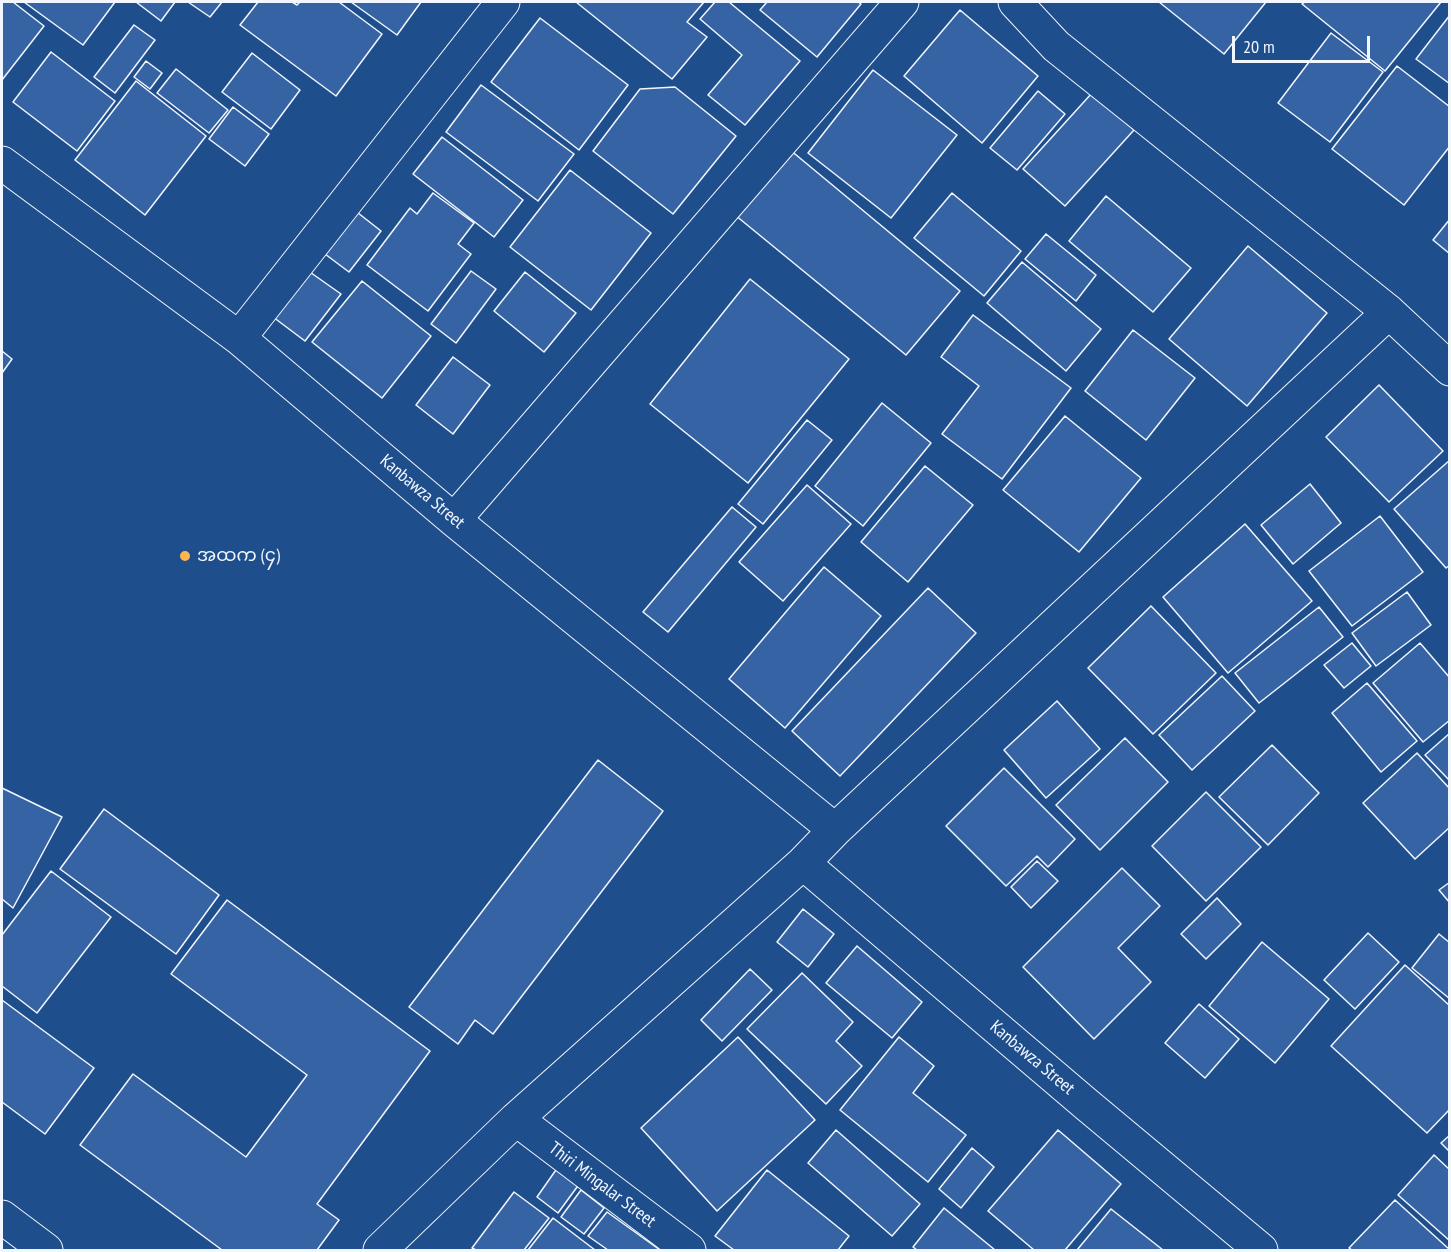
<!DOCTYPE html>
<html>
<head>
<meta charset="utf-8">
<style>
  body { margin:0 }
  #map { position:relative; width:1451px; height:1252px; overflow:hidden; background:#1f4e8c; font-family:"PT Sans Narrow",sans-serif }
  canvas { display:block }
  .frame { position:absolute; inset:0; border:3px solid #f2f6ff; pointer-events:none }
  .scale { position:absolute; left:1232px; top:36px; width:138px; height:27px; box-sizing:border-box; border:3px solid #f2f6ff; border-top:0; padding-left:8px; font-size:18px; line-height:21px; white-space:nowrap; color:#f2f6ff; -webkit-text-stroke:4px #1f4e8c; paint-order:stroke }
</style>
</head>
<body>
<div id="map">
<canvas width="1451" height="1252"></canvas>
<div class="frame"></div>
<div class="scale">20 m</div>
</div>
<script>
const context = document.querySelector('canvas').getContext('2d');
context.lineJoin = 'round';
function fill(path, color) { context.fillStyle = color; context.fill(path, 'evenodd'); }
const toPath = rows => new Path2D(rows.map(r => 'M' + r).join(''));
function trace(path, color, width, dash) { context.strokeStyle = color; context.lineWidth = width; context.lineCap = dash ? 'butt' : 'round'; context.setLineDash(dash || []); context.stroke(path); }
function label(font, color, halo, rows, align = 'center') {
  context.font = font + ' "PT Sans Narrow","Noto Sans Myanmar",sans-serif'; context.lineWidth = 4.5; context.setLineDash([]); context.textBaseline = 'middle'; context.strokeStyle = halo; context.fillStyle = color; for (const [text, x, y, turn = 0] of rows) {
    context.save(); context.translate(x, y); context.rotate((+turn || 0) * Math.PI / 180); context.textAlign = isNaN(turn) ? turn : align; if (halo) context.strokeText(text, 0, 0); context.fillText(text, 0, 0); context.restore();
  }
}
const building = toPath([
  [2,2,13,2,44,26,2,80,2,2],
  [24,2,115,2,83,45,24,2],
  [136,2,175,2,161,21,136,2],
  [188,2,222,2,210,17,188,2],
  [258,2,292,2,297,5,300,2,339,2,382,34,336,96,240,25,258,2],
  [351,2,421,2,397,35,351,2],
  [576,2,704,2,687,22,707,37,672,79,576,2],
  [715,2,729,2,800,61,745,125,708,95,742,55,700,19,715,2],
  [767,2,858,2,861,4,817,57,760,10,767,2],
  [1159,2,1266,2,1224,54,1159,2],
  [1305,2,1441,2,1385,71,1302,4,1305,2],
  [960,10,1038,76,982,143,904,76,960,10],
  [1450,15,1450,84,1416,59,1450,15],
  [540,18,628,85,579,150,491,82,540,18],
  [134,25,155,40,115,93,94,77,134,25],
  [1331,33,1383,72,1330,142,1278,103,1331,33],
  [51,52,115,101,77,151,13,102,51,52],
  [252,53,300,90,271,129,222,92,252,53],
  [146,61,162,73,150,89,134,77,146,61],
  [1397,66,1450,107,1450,146,1404,205,1332,149,1397,66],
  [176,69,228,110,209,133,157,93,176,69],
  [873,70,957,135,891,218,808,153,873,70],
  [136,81,206,136,145,215,75,160,136,81],
  [481,85,574,154,538,201,446,132,481,85],
  [675,87,736,136,673,214,593,151,640,89,675,87],
  [1038,91,1065,114,1017,170,990,148,1038,91],
  [1092,93,1134,130,1065,206,1023,169,1092,93],
  [233,107,269,134,245,166,209,139,233,107],
  [442,137,523,200,494,237,413,174,442,137],
  [789,149,960,291,906,355,735,215,789,149],
  [570,170,651,233,591,310,510,247,570,170],
  [433,193,474,223,458,244,471,254,428,311,367,265,410,208,417,214,433,193],
  [952,193,1021,251,984,296,914,238,952,193],
  [1106,196,1191,268,1153,312,1069,241,1106,196],
  [353,209,381,231,349,272,321,251,353,209],
  [1450,219,1450,254,1433,240,1450,219],
  [1046,234,1096,275,1076,301,1025,259,1046,234],
  [1248,246,1327,313,1247,406,1169,339,1248,246],
  [1022,262,1101,329,1066,371,987,303,1022,262],
  [307,270,341,294,305,341,273,317,307,270],
  [471,271,496,289,456,343,431,324,471,271],
  [525,272,576,313,544,352,494,311,525,272],
  [750,279,849,359,748,483,650,404,750,279],
  [362,281,431,336,382,398,312,342,362,281],
  [973,315,1071,388,1002,479,942,434,979,386,941,357,973,315],
  [1133,330,1195,378,1146,440,1085,391,1133,330],
  [2,351,12,359,2,373,2,351],
  [453,357,490,385,453,434,416,405,453,357],
  [1379,385,1443,451,1389,502,1326,437,1379,385],
  [882,403,931,443,863,526,815,486,882,403],
  [1065,416,1141,478,1079,552,1003,490,1065,416],
  [807,420,832,440,763,524,738,504,807,420],
  [1450,460,1450,565,1446,568,1394,509,1450,460],
  [925,466,973,505,908,582,861,542,925,466],
  [1310,484,1341,523,1293,564,1261,525,1310,484],
  [807,485,851,524,783,601,739,562,807,485],
  [732,507,756,527,668,632,643,612,732,507],
  [1380,516,1423,572,1352,626,1309,571,1380,516],
  [1245,524,1312,601,1228,673,1163,597,1245,524],
  [824,567,881,616,785,728,729,679,824,567],
  [928,588,976,633,840,776,792,731,928,588],
  [1407,592,1431,625,1376,666,1352,633,1407,592],
  [1151,606,1216,673,1153,734,1088,668,1151,606],
  [1319,607,1343,637,1259,703,1235,673,1319,607],
  [1352,643,1371,666,1344,688,1324,665,1352,643],
  [1420,643,1450,678,1450,720,1423,742,1373,683,1420,643],
  [1222,676,1255,711,1192,770,1159,735,1222,676],
  [1367,683,1417,741,1381,772,1332,713,1367,683],
  [1057,701,1100,749,1046,798,1004,750,1057,701],
  [1450,733,1450,781,1425,755,1450,733],
  [1125,738,1168,782,1100,850,1056,805,1125,738],
  [1272,745,1319,793,1268,845,1219,797,1272,745],
  [1417,753,1450,789,1450,827,1415,859,1363,803,1417,753],
  [598,760,663,811,493,1034,475,1020,458,1044,409,1007,598,760],
  [1004,768,1075,839,1048,867,1037,856,1006,886,946,826,1004,768],
  [2,788,62,817,13,908,2,899,2,788],
  [1206,792,1261,847,1206,901,1152,846,1206,792],
  [104,809,219,895,176,954,60,869,104,809],
  [1037,861,1058,881,1031,908,1011,887,1037,861],
  [1122,868,1160,906,1118,948,1151,982,1094,1039,1023,967,1122,868],
  [51,871,111,917,37,1013,2,986,2,935,51,871],
  [1450,882,1450,903,1439,890,1450,882],
  [1217,898,1241,924,1206,959,1181,934,1217,898],
  [227,900,430,1051,317,1204,339,1220,317,1250,222,1250,80,1145,133,1074,246,1157,307,1075,171,974,227,900],
  [803,909,834,934,808,967,777,942,803,909],
  [1368,933,1399,962,1355,1009,1324,980,1368,933],
  [1439,934,1450,943,1450,999,1412,968,1439,934],
  [1262,942,1329,999,1275,1063,1209,1006,1262,942],
  [857,946,922,1002,892,1038,826,983,857,946],
  [1405,965,1450,1006,1450,1109,1427,1133,1331,1046,1405,965],
  [750,969,772,990,722,1041,701,1020,750,969],
  [802,973,853,1022,836,1041,862,1066,826,1104,747,1029,802,973],
  [2,1000,94,1068,45,1134,2,1102,2,1000],
  [1199,1004,1239,1039,1205,1078,1165,1043,1199,1004],
  [738,1037,815,1120,717,1211,641,1128,738,1037],
  [899,1037,934,1066,913,1093,966,1135,928,1182,840,1110,899,1037],
  [836,1130,920,1204,892,1236,808,1163,836,1130],
  [1058,1130,1121,1184,1065,1250,1034,1250,988,1211,1058,1130],
  [1450,1135,1450,1152,1441,1143,1450,1135],
  [972,1148,994,1167,961,1208,939,1189,972,1148],
  [1434,1155,1450,1170,1450,1241,1398,1195,1434,1155],
  [558,1167,580,1183,558,1213,537,1197,558,1167],
  [767,1170,849,1236,838,1250,734,1250,715,1236,767,1170],
  [581,1190,604,1208,584,1234,561,1217,581,1190],
  [514,1192,549,1218,524,1250,476,1250,472,1248,514,1192],
  [1395,1200,1450,1250,1352,1250,1349,1248,1395,1200],
  [944,1208,995,1250,917,1250,913,1247,944,1208],
  [1111,1209,1163,1250,1077,1250,1111,1209],
  [607,1212,660,1250,608,1250,588,1236,607,1212],
  [553,1218,595,1250,528,1250,553,1218]
]);
fill(building, '#3563a3');
trace(building, '#f2f6ff', 1.5);
const street = toPath([
  [1015,2,1056,46,1389,312,1450,369],
  [2,163,239,338,454,520,835,830],
  [239,338,503,2],
  [454,520,902,2],
  [803,863,1086,1104,1261,1250],
  [516,1119,689,1250],
  [2,1217,46,1250],
  [380,1250,516,1119,803,863,835,830,1389,312]
]);
trace(street, '#f2f6ff', 35);
trace(street, '#1f4e8c', 33);
for (const [x, y, r, color] of [
  [185,556,6,"#ffb74d"]
]) { const dot = new Path2D(); dot.arc(x, y, r, 0, 2 * Math.PI); context.fillStyle = color; context.fill(dot); trace(dot, '#1f4e8c', 2); }
label('18px', '#f2f6ff', '#1f4e8c', [
  ["Kanbawza Street",422,492,40],
  ["Kanbawza Street",1032,1058,40],
  ["Thiri Mingalar Street",602,1185,37]
]);
label('18px', '#f2f6ff', '#1f4e8c', [
  ["အထက (၄)",197,556]
], 'left');
</script>
</body>
</html>
